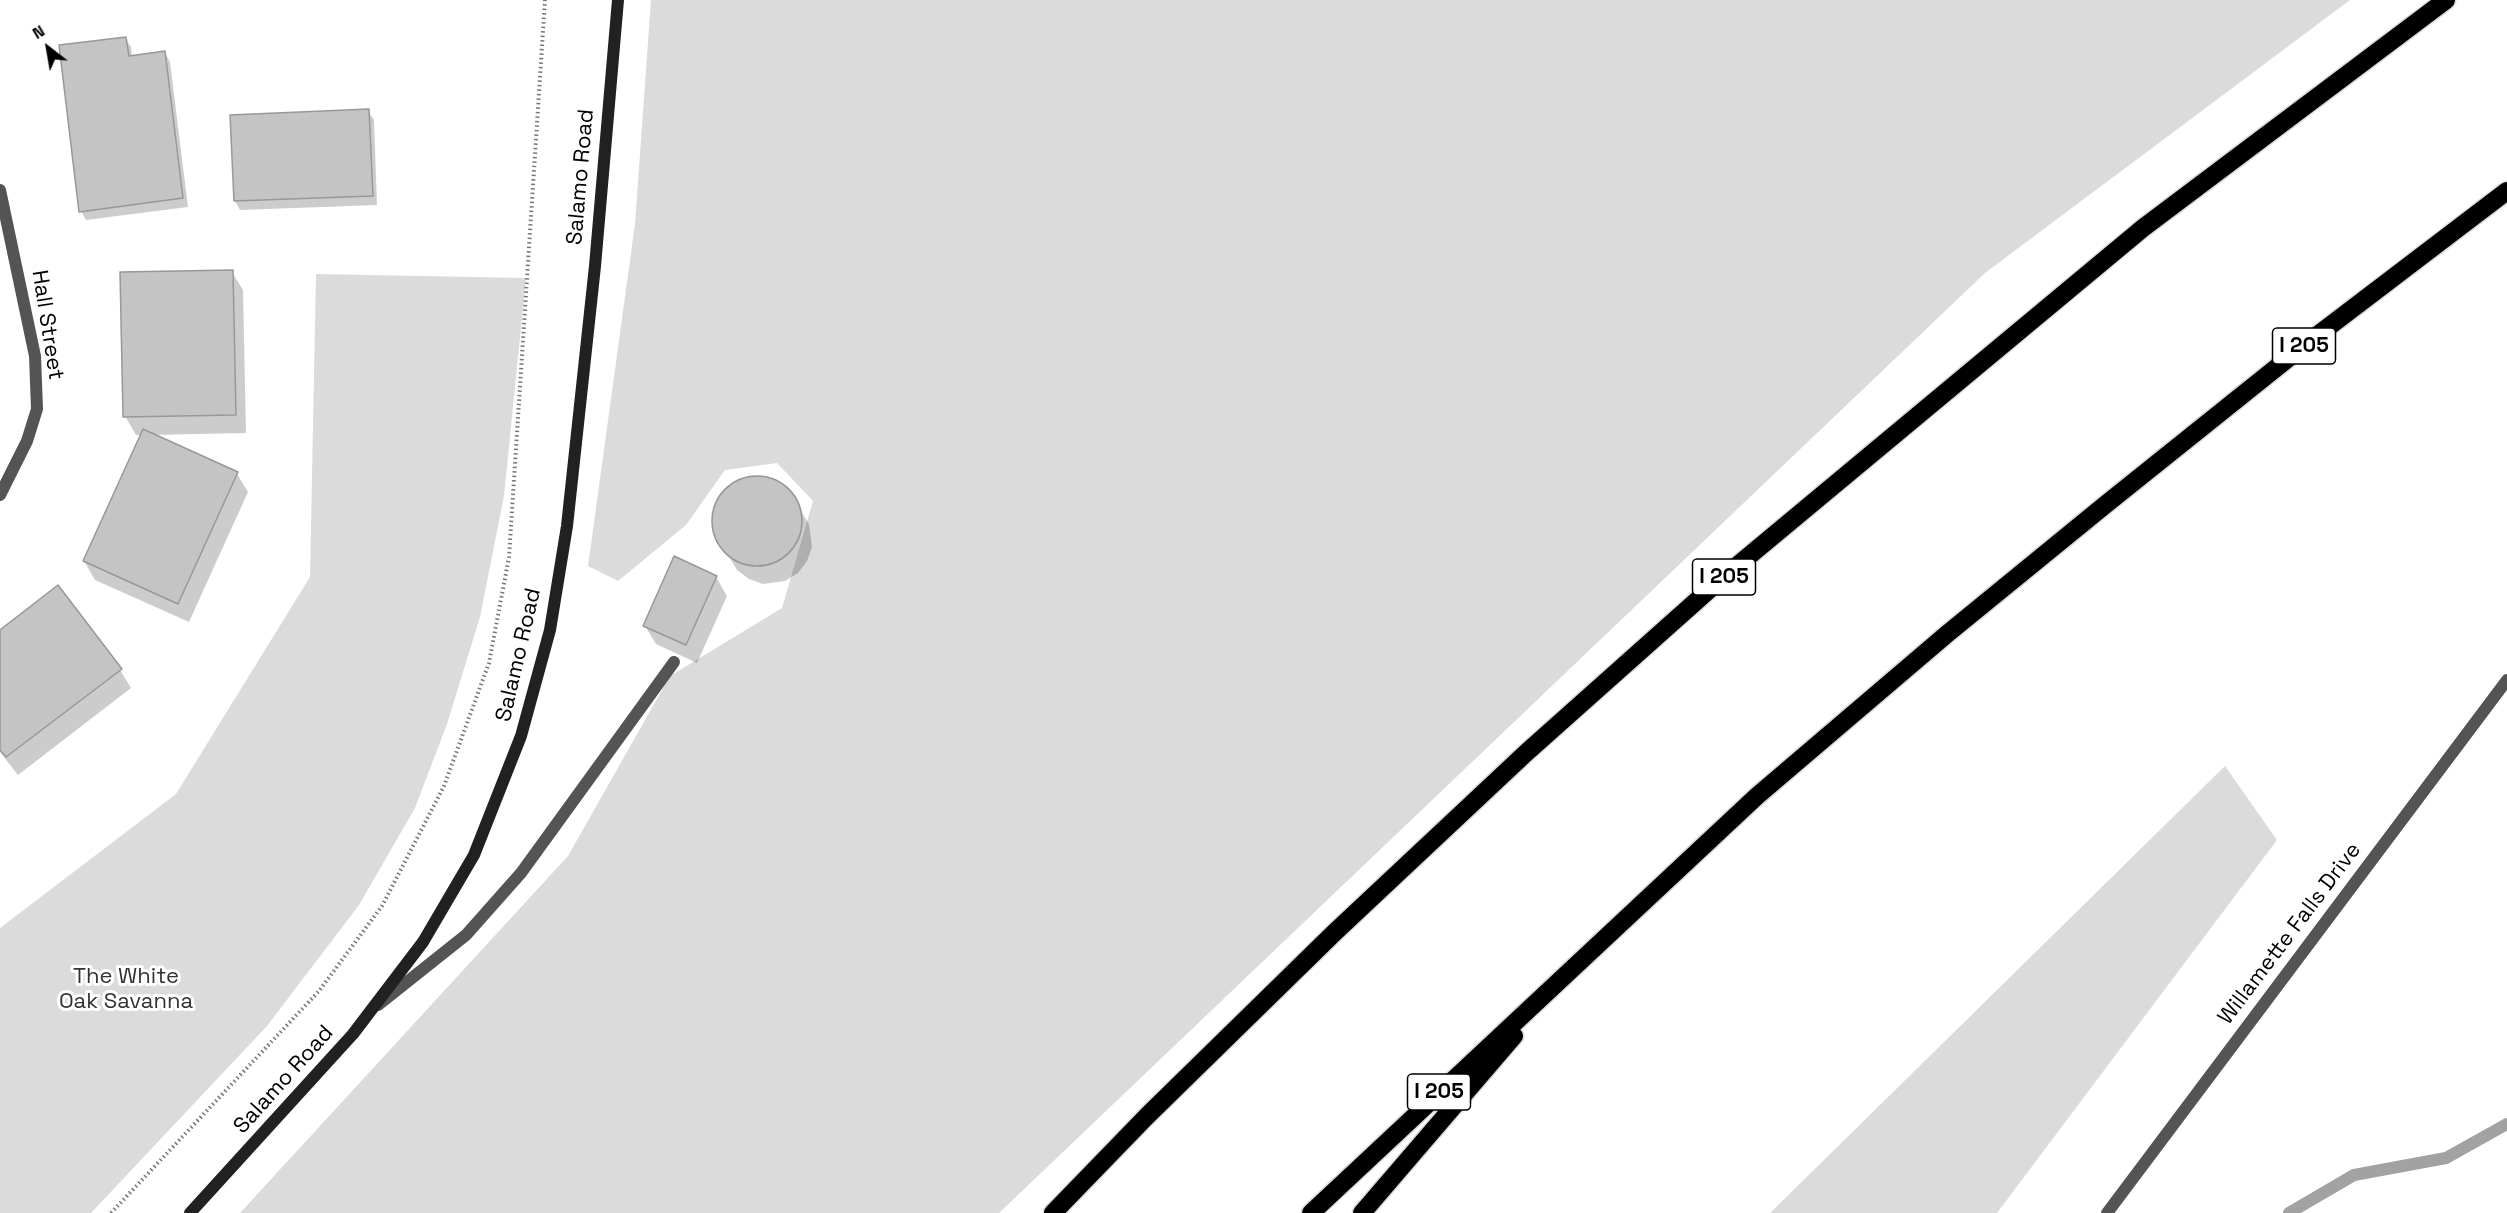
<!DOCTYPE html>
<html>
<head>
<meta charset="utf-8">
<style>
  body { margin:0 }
  #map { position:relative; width:2507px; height:1213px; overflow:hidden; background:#fff; font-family:"Space Grotesk",sans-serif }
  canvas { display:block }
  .north { position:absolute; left:18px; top:18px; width:60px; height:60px; -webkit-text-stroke:4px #fff; paint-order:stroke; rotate:329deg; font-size:16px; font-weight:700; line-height:24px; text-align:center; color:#000 }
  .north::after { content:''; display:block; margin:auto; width:21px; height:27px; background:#000; clip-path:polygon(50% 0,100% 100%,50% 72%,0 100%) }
</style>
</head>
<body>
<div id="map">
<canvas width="2507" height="1213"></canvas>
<div class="north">N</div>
</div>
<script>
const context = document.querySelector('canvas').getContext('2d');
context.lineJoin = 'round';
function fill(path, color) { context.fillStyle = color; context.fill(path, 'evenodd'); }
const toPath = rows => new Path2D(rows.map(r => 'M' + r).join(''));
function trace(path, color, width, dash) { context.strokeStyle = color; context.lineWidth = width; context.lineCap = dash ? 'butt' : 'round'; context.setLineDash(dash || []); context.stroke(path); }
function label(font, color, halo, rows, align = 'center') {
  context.font = font + ' "Space Grotesk",sans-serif'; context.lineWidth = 6; context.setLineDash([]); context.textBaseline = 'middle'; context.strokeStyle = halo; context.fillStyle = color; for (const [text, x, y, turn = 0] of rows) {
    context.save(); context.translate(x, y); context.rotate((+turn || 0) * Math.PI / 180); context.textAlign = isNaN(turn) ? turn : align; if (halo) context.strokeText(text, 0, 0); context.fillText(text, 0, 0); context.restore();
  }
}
fill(toPath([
  [651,0,2350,0,1985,273,999,1213,240,1213,568,856,670,676,782,608,813,501,777,463,725,470,686,525,618,581,588,566,635,224],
  [316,274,526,278,504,496,480,617,447,724,415,808,359,905,267,1026,91,1213,0,1213,0,928,176,794,310,577],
  [2225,766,2277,840,1997,1213,1770,1213]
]), '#dbdbdb');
fill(toPath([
  [125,38,131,47,132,57,165,53,170,62,188,207,86,220,81,211],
  [368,111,374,120,377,205,240,210,235,201],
  [232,272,243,290,246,433,152,435,237,474,248,492,189,622,95,580,84,561,142,435,136,435,125,416],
  [763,478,777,483,789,492,809,524,812,547,807,561,798,573,785,581,763,584,749,579,737,570,718,538,715,516,719,502,734,485,748,479],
  [716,577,727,596,697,663,656,644,645,626],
  [0,632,120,670,131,688,18,775,0,752]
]), '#0003');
trace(toPath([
  [2289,1213,2354,1175,2446,1158,2507,1124]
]), '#a2a2a2', 12);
const building = toPath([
  [126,37,129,56,165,51,183,198,79,212,59,45,126,37],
  [369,109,373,196,234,201,230,115,369,109],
  [233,270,236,415,123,417,120,272,233,270],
  [143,429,238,472,178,604,83,561,143,429],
  '712 521a45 45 0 1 1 90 0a45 45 0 1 1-90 0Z',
  [674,556,717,576,686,645,643,626,674,556],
  [58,585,122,669,6,757,0,750,0,630,58,585]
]);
fill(building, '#c4c4c4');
trace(building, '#989898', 1.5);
const motorway = toPath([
  [1053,1213,1147,1116,1334,933,1527,752,1720,580,2143,228,2446,0],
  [1311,1213,1757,796,1947,634,2105,505,2306,344,2507,191],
  [1362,1213,1514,1036]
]);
trace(motorway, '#dbdbdb', 21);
trace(toPath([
  [111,1213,319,991,382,906,444,786,489,663,509,557,545,0]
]), '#767676', 4, [1.5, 3]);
trace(toPath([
  [378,1005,466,935,521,873,674,662]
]), '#545454', 12);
trace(toPath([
  [0,190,35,356,37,409,27,441,0,495]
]), '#545454', 12);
trace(toPath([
  [2107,1213,2507,680]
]), '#545454', 12);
trace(toPath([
  [190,1213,353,1034,423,942,474,855,521,736,550,630,567,526,595,266,618,0]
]), '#212121', 12);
trace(motorway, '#000', 18);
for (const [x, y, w] of [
  [2304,346,63],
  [1724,577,63],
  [1439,1092,63]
]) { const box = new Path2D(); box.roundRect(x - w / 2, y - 18, w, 36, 4.5); context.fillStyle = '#fff'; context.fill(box); trace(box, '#000', 1.5); }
label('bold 21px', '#000', null, [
  ["I 205",2304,346],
  ["I 205",1724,577],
  ["I 205",1439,1092]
]);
label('22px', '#000', '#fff', [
  ["Salamo Road",581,177,-85],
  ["Hall Street",47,325,81],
  ["Salamo Road",519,655,-77],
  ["Willamette Falls Drive",2290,934,-53],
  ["Salamo Road",284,1080,-48]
]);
label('22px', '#323232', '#fff', [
  ["The White",126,977],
  ["Oak Savanna",126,1002]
]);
</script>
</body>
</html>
